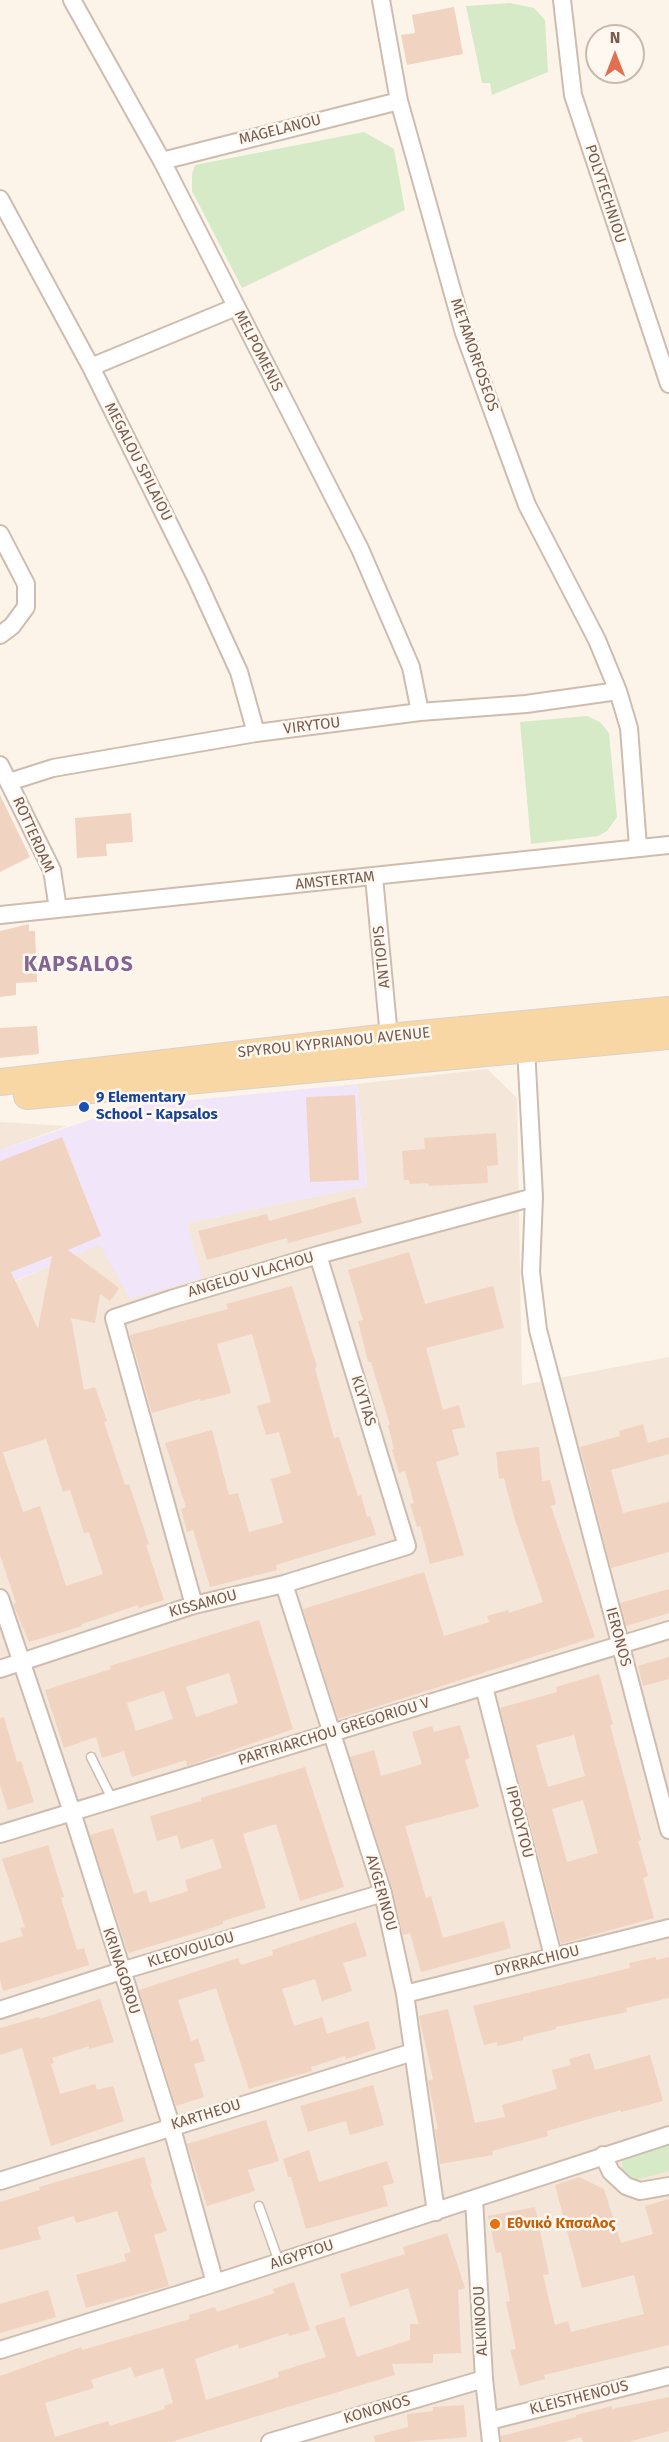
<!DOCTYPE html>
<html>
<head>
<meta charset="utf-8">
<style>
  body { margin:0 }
  #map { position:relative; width:669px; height:2442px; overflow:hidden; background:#fcf4e9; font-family:"Fira Sans",sans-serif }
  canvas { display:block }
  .north { position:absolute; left:585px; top:24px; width:60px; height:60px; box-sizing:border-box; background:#fff8f0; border:2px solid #c9b9af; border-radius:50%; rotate:0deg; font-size:16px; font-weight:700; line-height:24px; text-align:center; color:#775b4d }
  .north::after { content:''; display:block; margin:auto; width:21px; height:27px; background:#e36f52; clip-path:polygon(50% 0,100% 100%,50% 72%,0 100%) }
</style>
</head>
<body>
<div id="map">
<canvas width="669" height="2442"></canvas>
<div class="north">N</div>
</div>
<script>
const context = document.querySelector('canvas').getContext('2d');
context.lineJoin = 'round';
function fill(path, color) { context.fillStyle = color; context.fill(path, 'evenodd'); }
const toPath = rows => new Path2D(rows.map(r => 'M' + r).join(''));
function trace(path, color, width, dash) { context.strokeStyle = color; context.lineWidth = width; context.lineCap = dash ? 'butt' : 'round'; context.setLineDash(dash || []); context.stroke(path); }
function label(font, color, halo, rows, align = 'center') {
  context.font = font + ' "Fira Sans",sans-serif'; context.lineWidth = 5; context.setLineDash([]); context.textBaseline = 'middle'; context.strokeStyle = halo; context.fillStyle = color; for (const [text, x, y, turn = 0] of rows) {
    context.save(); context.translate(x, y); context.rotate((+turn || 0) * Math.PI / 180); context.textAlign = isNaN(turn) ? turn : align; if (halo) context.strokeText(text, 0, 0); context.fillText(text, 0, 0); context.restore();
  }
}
fill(toPath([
  [487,1069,517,1098,522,1385,669,1357,669,2442,0,2442,0,1288,100,1244,201,1278,187,1223,367,1186,357,1084],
  [0,1122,67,1126,0,1150]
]), '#f4e6d8');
fill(toPath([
  [357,1084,367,1186,187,1223,202,1278,130,1299,100,1245,0,1287,0,1150,131,1106]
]), '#f1e6f9');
fill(toPath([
  [510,3,534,8,545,20,548,72,492,95,490,83,482,83,466,6],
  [364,132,394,149,405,210,242,288,192,191,192,174,195,165],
  [587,716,600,722,609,733,617,817,607,831,598,836,531,844,520,722],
  [669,2140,669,2171,636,2180,627,2179,621,2173,623,2160,629,2153]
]), '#d6eac7');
fill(toPath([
  [454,7,463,54,407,65,401,35,415,33,412,15],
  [0,795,30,857,0,872],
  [131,813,133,842,106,844,107,856,77,858,75,818],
  [29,924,29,931,35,931,37,982,16,983,16,995,0,997,0,931],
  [37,1026,39,1054,0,1058,0,1028],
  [355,1095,359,1180,310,1182,306,1097],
  [496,1133,498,1165,487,1166,488,1183,429,1186,428,1183,410,1184,409,1180,404,1180,402,1151,425,1149,424,1138],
  [62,1137,101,1236,68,1250,119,1288,110,1301,100,1294,95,1323,71,1318,84,1390,95,1387,107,1421,104,1422,125,1485,129,1484,149,1544,146,1545,164,1600,139,1608,138,1605,82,1624,82,1626,29,1642,13,1604,16,1603,0,1555,0,1161],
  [52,1256,38,1329,11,1272],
  [46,1439,63,1492,70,1490,84,1533,89,1532,103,1574,66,1586,40,1506,23,1512,3,1453,1,1453],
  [355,1197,362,1223,288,1243,287,1238,207,1260,198,1231,267,1214,269,1221],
  [409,1252,425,1304,493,1286,504,1328,426,1348,443,1410,459,1405,465,1427,452,1430,459,1455,436,1462,464,1555,430,1564,420,1526,417,1527,410,1504,414,1503,405,1471,399,1473,392,1450,394,1449,388,1425,390,1425,371,1362,368,1362,358,1321,363,1320,348,1270],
  [292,1286,317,1367,315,1368,334,1438,339,1437,358,1496,361,1495,367,1517,370,1516,376,1535,276,1565,277,1570,210,1587,193,1530,187,1532,181,1509,186,1507,165,1443,212,1430,229,1495,238,1493,249,1532,283,1523,271,1479,291,1473,279,1432,266,1435,257,1406,271,1402,252,1334,217,1344,231,1393,201,1401,200,1399,152,1413,130,1335,228,1309,226,1304],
  [643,1424,648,1443,669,1437,669,1454,611,1470,623,1513,669,1502,669,1552,611,1568,580,1447,620,1436,619,1431],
  [539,1447,542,1481,550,1480,556,1504,551,1506,595,1637,338,1719,303,1609,424,1572,444,1636,489,1622,487,1616,508,1610,509,1613,543,1602,514,1517,504,1478,499,1479,496,1452],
  [669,1589,669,1613,626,1626,620,1603],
  [259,1620,293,1729,187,1766,186,1760,132,1777,124,1751,102,1758,96,1737,64,1748,45,1690,111,1669,110,1666],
  [229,1673,238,1703,196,1717,186,1687],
  [164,1691,173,1719,136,1731,127,1703],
  [669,1657,669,1679,643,1686,638,1666],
  [599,1674,613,1724,610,1725,641,1840,638,1841,648,1876,643,1878,654,1918,561,1944,500,1708,557,1692,556,1687],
  [574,1735,585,1776,548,1787,536,1745],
  [583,1800,598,1853,567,1862,552,1809],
  [4,1717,17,1762,21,1761,34,1802,8,1810,0,1785,0,1718],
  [460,1725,470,1758,465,1760,479,1807,405,1826,426,1898,431,1896,443,1938,504,1921,511,1948,421,1972,410,1933,403,1935,393,1890,350,1757,374,1750,381,1776,422,1764,412,1732,432,1726,434,1732],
  [305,1767,344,1887,300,1901,276,1824,243,1834,266,1908,223,1921,223,1924,199,1932,128,1953,90,1835,113,1828,134,1894,146,1890,150,1903,188,1891,185,1880,222,1868,213,1839,181,1849,177,1835,157,1841,150,1816,201,1801,201,1798],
  [48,1845,64,1897,61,1898,77,1950,84,1948,89,1965,3,1991,0,1979,0,1943,23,1936,20,1928,25,1927,2,1859],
  [356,1922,367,1956,343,1963,352,1991,322,2001,315,1979,282,1989,294,2026,322,2017,327,2034,368,2021,376,2049,346,2059,345,2056,311,2067,312,2071,249,2089,216,1988,178,2000,191,2041,198,2039,205,2061,194,2064,204,2097,176,2106,139,1990,238,1958,241,1965,273,1955,272,1950],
  [656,1957,656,1960,669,1957,669,1998,626,2008,627,2012,556,2027,556,2029,523,2037,523,2040,498,2046,497,2042,484,2045,473,2006,630,1968,629,1963],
  [100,1999,114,2042,89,2049,89,2046,52,2058,54,2063,51,2064,60,2094,95,2084,97,2090,113,2086,124,2121,51,2146,22,2048,0,2055,0,2028,39,2017,40,2019],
  [448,2009,475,2123,505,2117,502,2105,557,2089,552,2070,571,2065,569,2059,590,2053,595,2070,650,2055,663,2101,621,2112,621,2110,547,2131,548,2136,492,2151,493,2155,440,2164,435,2130,438,2129,428,2081,433,2079,419,2016],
  [373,2085,384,2125,350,2135,346,2121,308,2132,300,2106],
  [266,2120,279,2161,248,2170,255,2191,207,2206,187,2144],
  [309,2150,319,2182,387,2161,394,2183,383,2186,388,2206,306,2229,291,2177,288,2177,283,2159],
  [144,2157,152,2183,150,2184,167,2231,154,2235,169,2286,86,2308,76,2275,126,2261,124,2254,131,2252,117,2211,76,2223,74,2216,37,2227,41,2239,0,2250,0,2202,40,2190,39,2187],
  [579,2177,604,2189,621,2243,653,2234,645,2206,669,2199,669,2345,544,2375,545,2379,520,2386,510,2350,516,2349,506,2302,510,2301,501,2252,496,2253,488,2216,535,2207,549,2274,543,2275,555,2325,568,2321,571,2332,644,2314,634,2275,582,2288,555,2185],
  [447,2233,465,2288,458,2290,461,2353,433,2354,433,2363,392,2364,395,2375,171,2442,0,2442,0,2376,81,2347,82,2350,190,2319,189,2315,215,2307,217,2312,275,2293,273,2289,294,2282,310,2330,289,2336,288,2333,239,2349,238,2344,195,2359,206,2400,279,2377,278,2372,326,2357,315,2326,344,2317,357,2357,410,2340,410,2324,419,2324,408,2288,350,2307,340,2274,405,2254,403,2247],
  [131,2367,135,2377,163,2368,173,2403,164,2406,165,2409,110,2426,108,2421,55,2437,45,2403,94,2388,91,2380],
  [48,2290,56,2317,0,2333,0,2304],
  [669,2397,669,2431,628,2442,583,2442,581,2437,563,2442,501,2442,501,2436,576,2417,576,2415,612,2406,612,2409],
  [464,2405,467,2437,407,2442,375,2442,374,2436,408,2427,407,2414,433,2411,433,2407]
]), '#f1d3c1');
const lane = toPath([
  [91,1757,112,1799],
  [259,2206,279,2262]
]);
const street = toPath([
  [72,0,162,161,360,549,411,667,420,712],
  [381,0,399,101,464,333,527,505,597,640,618,691,629,728,638,847],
  [562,0,573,95,669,384],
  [162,161,399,101],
  [0,199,91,367,197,580,239,672,256,733],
  [91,367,236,307],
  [0,534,26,584,26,607,12,626,0,635],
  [0,765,52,870,58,909],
  [9,782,53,768,256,733,420,712,526,704,618,691],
  [374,877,389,1037],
  [0,915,669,845],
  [526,1048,534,1197,531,1272,538,1330,669,1830],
  [284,1584,383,1893,405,1994,436,2212],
  [0,1598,72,1812,171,2125,215,2283],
  [194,1605,114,1318,171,1299,318,1255,534,1197],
  [0,1669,194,1605,284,1584,407,1546,318,1255],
  [484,1687,553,1956],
  [0,1834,669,1630],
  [405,1994,669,1928],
  [0,2010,121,1971,383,1893],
  [603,2155,611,2172,626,2186,640,2191,669,2186],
  [0,2181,413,2052],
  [474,2199,484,2379,491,2442],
  [0,2350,215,2283,669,2135],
  [489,2421,669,2376],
  [270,2442,484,2379]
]);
const primary = toPath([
  [0,1082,389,1037,669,1010],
  [27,1096,669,1036]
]);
trace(lane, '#cebcaf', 11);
trace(street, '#cebcaf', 20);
trace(primary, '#d9d1cd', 28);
trace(lane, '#fff', 8);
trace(street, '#fff', 16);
trace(primary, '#f9d7a4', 26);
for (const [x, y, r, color] of [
  [84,1107,6,"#1a4fb4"],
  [495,2224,6,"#e8710a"]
]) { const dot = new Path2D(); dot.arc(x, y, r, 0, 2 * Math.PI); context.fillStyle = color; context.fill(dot); trace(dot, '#fff8f0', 2); }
label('15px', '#775b4d', '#fff8f0', [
  ["MAGELANOU",280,130,-14],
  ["POLYTECHNIOU",605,194,72],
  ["MELPOMENIS",258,351,63],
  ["METAMORFOSEOS",474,355,71],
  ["MEGALOU SPILAIOU",138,462,63],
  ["VIRYTOU",312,726,-7],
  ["ROTTERDAM",33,835,66],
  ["AMSTERTAM",335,881,-6],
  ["ANTIOPIS",382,957,-96],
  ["SPYROU KYPRIANOU AVENUE",334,1043,-6],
  ["ANGELOU VLACHOU",251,1275,-16],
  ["KLYTIAS",363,1401,73],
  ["KISSAMOU",203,1604,-15],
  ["IERONOS",618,1637,75],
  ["PARTRIARCHOU GREGORIOU V",334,1732,-17],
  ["IPPOLYTOU",519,1822,76],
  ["AVGERINOU",381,1893,74],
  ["KLEOVOULOU",191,1950,-17],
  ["DYRRACHIOU",537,1961,-14],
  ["KRINAGOROU",121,1971,72],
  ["KARTHEOU",206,2115,-17],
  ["AIGYPTOU",302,2255,-18],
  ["ALKINOOU",481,2321,-93],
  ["KLEISTHENOUS",579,2398,-14],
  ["KONONOS",377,2410,-16]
]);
label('bold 15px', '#164399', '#fff8f0', [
  ["9 Elementary",96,1098],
  ["School - Kapsalos",96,1115]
], 'left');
label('bold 15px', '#c56008', '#fff8f0', [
  ["Εθνικό Κπσαλος",507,2224]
], 'left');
context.letterSpacing = '1.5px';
label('bold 21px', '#826592', '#fff8f0', [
  ["KAPSALOS",79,965]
]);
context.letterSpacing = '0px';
</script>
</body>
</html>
